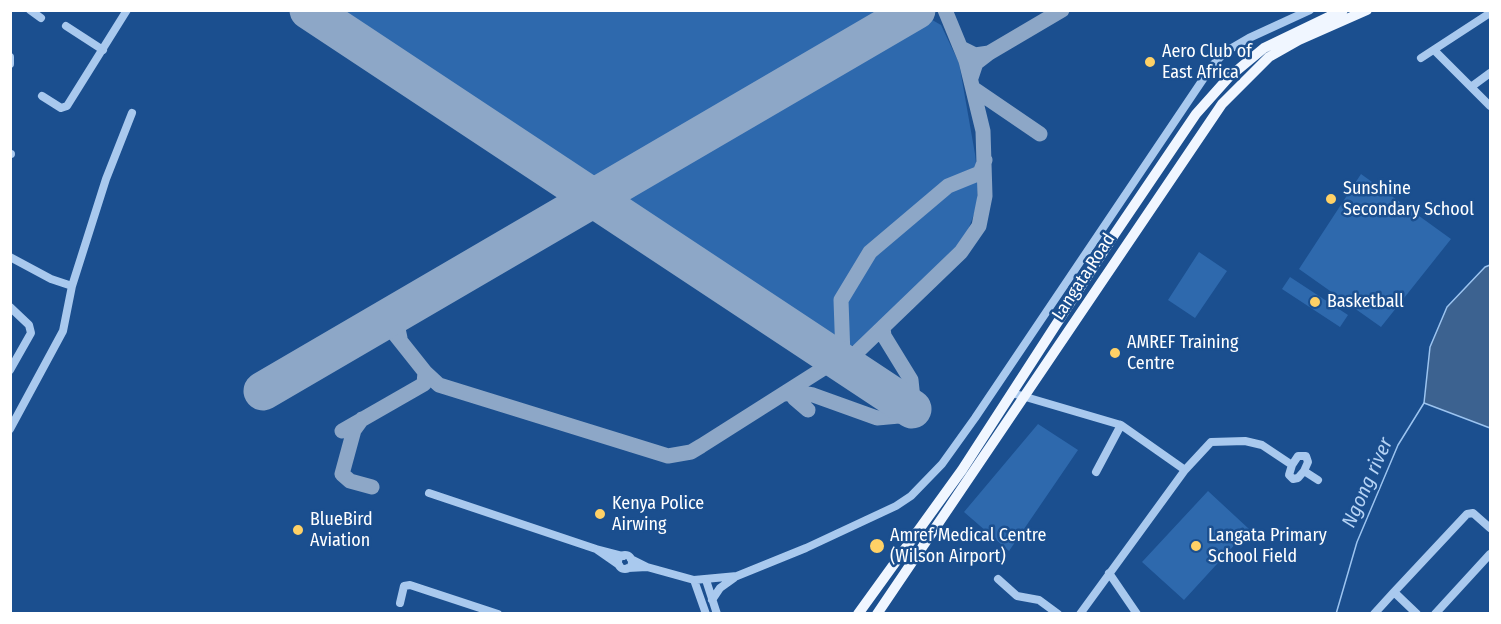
<!DOCTYPE html>
<html>
<head>
<meta charset="utf-8">
<style>
  body { margin:0 }
  #map { position:relative; width:1501px; height:624px; overflow:hidden; background:#1b4f8f; font-family:"Fira Sans Condensed",sans-serif }
  canvas { display:block }
  .frame { position:absolute; inset:0; border:12px solid #fff; pointer-events:none }
</style>
</head>
<body>
<div id="map">
<canvas width="1501" height="624"></canvas>
<div class="frame"></div>
</div>
<script>
const context = document.querySelector('canvas').getContext('2d');
context.lineJoin = 'round';
function fill(path, color) { context.fillStyle = color; context.fill(path, 'evenodd'); }
const toPath = rows => new Path2D(rows.map(r => 'M' + r).join(''));
function trace(path, color, width, dash) { context.strokeStyle = color; context.lineWidth = width; context.lineCap = dash ? 'butt' : 'round'; context.setLineDash(dash || []); context.stroke(path); }
function label(font, color, halo, rows, align = 'center') {
  context.font = font + ' "Fira Sans Condensed",sans-serif'; context.lineWidth = 5; context.setLineDash([]); context.textBaseline = 'middle'; context.strokeStyle = halo; context.fillStyle = color; for (const [text, x, y, turn = 0] of rows) {
    context.save(); context.translate(x, y); context.rotate((+turn || 0) * Math.PI / 180); context.textAlign = isNaN(turn) ? turn : align; if (halo) context.strokeText(text, 0, 0); context.fillText(text, 0, 0); context.restore();
  }
}
fill(toPath([
  [335,11,894,11,595,180],
  [927,17,941,25,959,63,975,154,978,182,977,206,965,238,855,345,846,347,839,345,628,203,625,194,628,191],
  [1361,174,1451,239,1381,327,1299,269],
  [1199,252,1227,271,1195,318,1168,300],
  [1290,277,1348,315,1340,327,1282,289],
  [1038,424,1078,450,1009,551,964,512],
  [1208,491,1249,529,1184,600,1142,562]
]), '#2e69ad');
const water = toPath([
  [1490,265,1490,428,1424,403,1430,347,1447,307,1485,267,1490,265]
]);
fill(water, '#3c6290');
trace(water, '#9cc4f0', 1.5);
trace(toPath([
  [1336,614,1357,542,1398,445,1424,403]
]), '#9cc4f0', 1.5);
trace(toPath([
  [961,48,975,55,989,53,976,63,971,78],
  [989,53,1062,10],
  [974,89,1040,134],
  [378,324,385,324,390,328,425,372,439,385,668,456,691,452,701,446,824,368,827,360,822,350],
  [883,328,884,336,911,380,913,399],
  [400,338,397,324,402,310],
  [822,350,843,356,853,356,961,252,979,226,985,196,983,131,966,61,945,10],
  [843,356,841,300,870,252,948,186,980,173,985,160],
  [796,387,794,398,808,410],
  [784,394,796,392,813,395,877,418,899,416],
  [362,419,354,430,342,474,350,481,372,487],
  [342,431,424,384,425,372]
]), '#8da7c7', 15);
trace(toPath([
  [309,10,912,409],
  [263,391,916,10]
]), '#8da7c7', 39);
trace(toPath([
  [30,10,41,18],
  [66,26,103,50],
  [1434,50,1490,106],
  [10,57,10,64],
  [1421,58,1490,13],
  [1471,87,1490,73],
  [42,96,61,108,67,106,127,10],
  [10,154,11,154],
  [10,257,51,279,72,286],
  [10,307,29,325,31,333,10,370],
  [1012,393,1121,425,1185,470,1080,614],
  [10,429,63,331,72,286,106,179,132,113],
  [1292,465,1289,475,1293,479,1298,478,1304,471],
  [1185,470,1211,442,1245,441,1262,445,1292,465,1298,456,1306,456,1308,462,1304,471,1318,480],
  [1096,472,1121,425],
  [429,493,596,549],
  '618 562a7 7 0 1 1 14 0a7 7 0 1 1-14 0Z',
  [619,565,596,549,623,556],
  [647,567,694,580,737,576,806,548,896,506,911,496,942,464,975,418,1212,66,1225,52,1249,38,1310,10],
  [628,568,647,567,631,559],
  [1109,573,1137,614],
  [998,579,1017,596,1039,600,1058,614],
  [694,580,706,614],
  [706,580,717,614],
  [712,600,720,588,734,578],
  [400,603,404,586,410,585,498,614],
  [1374,614,1394,592],
  [1417,614,1394,592,1467,514,1473,513,1490,528],
  [1435,614,1490,554]
]), '#a9c9ee', 8);
trace(toPath([
  [858,614,962,470,1114,235,1196,114,1229,77,1264,48,1343,10],
  [877,614,1222,104,1269,57,1299,40,1367,10]
]), '#f0f6ff', 10);
for (const [x, y, r, color] of [
  [1150,62,6,"#ffd166"],
  [1331,199,6,"#ffd166"],
  [1315,302,6,"#ffd166"],
  [1115,353,6,"#ffd166"],
  [600,514,6,"#ffd166"],
  [298,530,6,"#ffd166"],
  [877,546,8,"#ffd166"],
  [1196,546,6,"#ffd166"]
]) { const dot = new Path2D(); dot.arc(x, y, r, 0, 2 * Math.PI); context.fillStyle = color; context.fill(dot); trace(dot, '#1b4f8f', 2); }
label('18px', '#fff', '#1b4f8f', [
  ["Aero Club of",1162,52],
  ["East Africa",1162,73],
  ["Sunshine",1343,189],
  ["Secondary School",1343,210],
  ["Basketball",1327,302],
  ["AMREF Training",1127,343],
  ["Centre",1127,364],
  ["Kenya Police",612,504],
  ["Airwing",612,525],
  ["BlueBird",310,520],
  ["Aviation",310,541],
  ["Amref Medical Centre",890,536],
  ["(Wilson Airport)",890,557],
  ["Langata Primary",1208,536],
  ["School Field",1208,557]
], 'left');
label('18px', '#fff', '#1b4f8f', [
  ["Langata Road",1084,277,-57]
]);
label('italic 20px', '#b5d3f5', '#1b4f8f', [
  ["Ngong river",1368,483,-66]
]);
</script>
</body>
</html>
